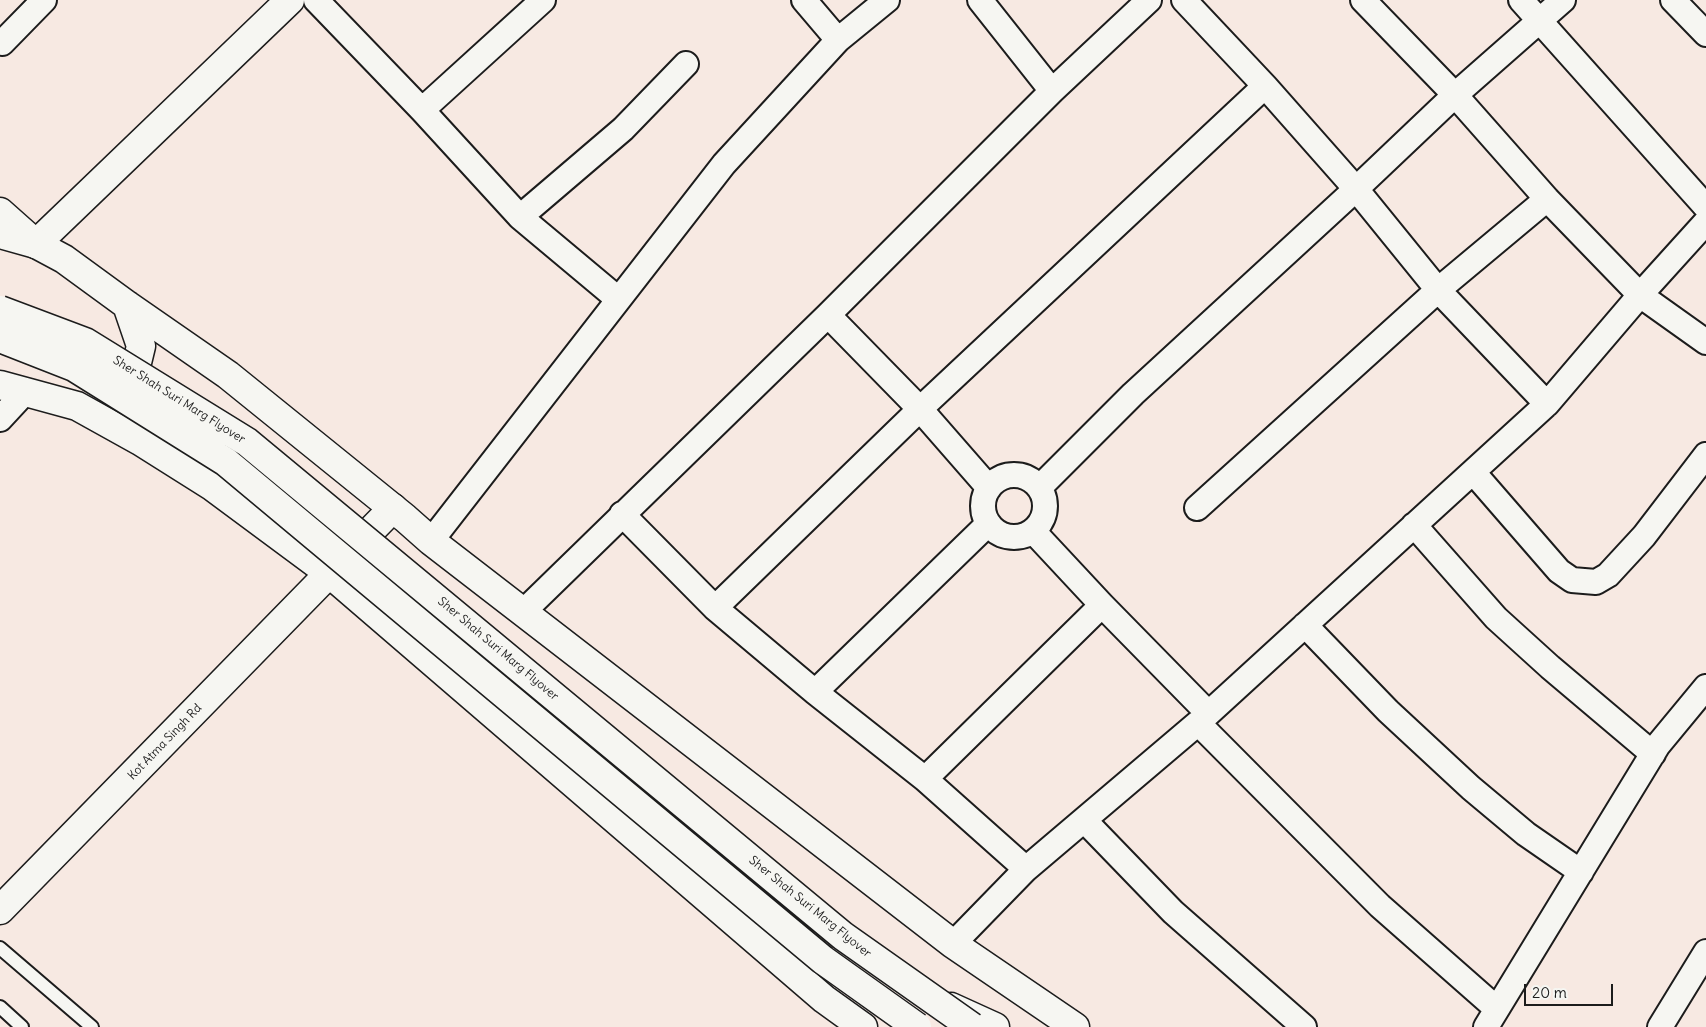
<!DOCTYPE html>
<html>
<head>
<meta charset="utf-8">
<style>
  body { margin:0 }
  #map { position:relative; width:1706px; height:1027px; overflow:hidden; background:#f7e9e2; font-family:Delius,sans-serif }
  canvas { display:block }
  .scale { position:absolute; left:1524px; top:984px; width:89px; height:22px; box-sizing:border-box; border:2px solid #1c1c1c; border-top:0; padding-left:6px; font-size:15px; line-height:18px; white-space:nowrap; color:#1c1c1c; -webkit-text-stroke:4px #f6f6f2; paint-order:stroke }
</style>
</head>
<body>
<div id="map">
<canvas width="1706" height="1027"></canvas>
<div class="scale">20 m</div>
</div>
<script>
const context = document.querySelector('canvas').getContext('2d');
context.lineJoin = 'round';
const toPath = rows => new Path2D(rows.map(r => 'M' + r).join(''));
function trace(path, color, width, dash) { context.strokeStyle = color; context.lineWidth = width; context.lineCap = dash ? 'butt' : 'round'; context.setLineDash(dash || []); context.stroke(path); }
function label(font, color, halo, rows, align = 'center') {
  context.font = font + ' Delius,sans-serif'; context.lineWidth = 4; context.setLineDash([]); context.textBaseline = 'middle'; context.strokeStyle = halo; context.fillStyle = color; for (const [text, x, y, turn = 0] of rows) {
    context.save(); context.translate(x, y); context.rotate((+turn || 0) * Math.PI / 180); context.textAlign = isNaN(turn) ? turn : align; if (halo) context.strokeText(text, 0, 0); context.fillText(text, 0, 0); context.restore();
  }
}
const lane = toPath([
  [0,948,92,1027],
  [0,1007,22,1027]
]);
const street = toPath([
  [316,0,422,110,520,217,623,129,686,64],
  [804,0,838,40],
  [980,0,1052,91],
  [1363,0,1455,95,1547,199,1640,295,1706,342],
  [1521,0,1706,207],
  [1673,0,1706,34],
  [2,43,44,0],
  [422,110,543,0],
  [520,217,618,299],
  [828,315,920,409,989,488],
  [1547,404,1640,295,1706,222],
  [0,419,25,392],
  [1473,472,1559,571,1572,580,1596,582,1608,575,1644,536,1706,455],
  '983 506a31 31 0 1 1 62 0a31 31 0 1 1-62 0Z',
  [1040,487,1133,394,1356,189,1455,95,1563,0],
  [1197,508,1438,290,1547,199],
  [622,514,715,608,815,692,925,779,1026,869],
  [1414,525,1496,618,1550,667,1653,754],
  [431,541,724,164,838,40,887,0],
  [1102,605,1208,713],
  [715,608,920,409,1265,86],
  [523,612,828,315,1052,91,1149,0],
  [1305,625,1388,711,1471,788,1526,834,1581,872],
  [815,692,988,524],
  [1198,723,1380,906,1497,1009],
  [925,779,1102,605,1033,531],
  [1084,820,1173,912,1304,1027],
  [953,944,1026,869,1198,723,1547,404,1438,290,1356,189,1265,86,1184,0],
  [1486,1027,1658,745,1706,687],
  [1660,1027,1706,952]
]);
const secondary = toPath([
  [36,244,290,0],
  [0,910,393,508]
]);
const primary = toPath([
  [0,212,36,244]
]);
const highway = toPath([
  [0,234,36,244,64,259,127,305,228,375,405,518,431,541,953,944,1075,1027],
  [0,385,77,406,140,441,213,487,329,573,824,999,863,1027],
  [121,390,134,375,141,346,127,305],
  [951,1007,995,1027]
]);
trace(lane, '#1c1c1c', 16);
trace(street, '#1c1c1c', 28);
trace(secondary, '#1c1c1c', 31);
trace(primary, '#1c1c1c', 31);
trace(highway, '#1c1c1c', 31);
trace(lane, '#f6f6f2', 12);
trace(street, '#f6f6f2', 24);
trace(secondary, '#f6f6f2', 28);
trace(primary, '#f6f6f2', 28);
trace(highway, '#f6f6f2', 28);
const highwayBridge = toPath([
  [0,310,85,342,247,442,843,936,972,1027],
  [0,338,74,367,226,462,823,960,917,1027]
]);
trace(highwayBridge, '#1c1c1c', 31, []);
trace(highwayBridge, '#f6f6f2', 28);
label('12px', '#1c1c1c', '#f6f6f2', [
  ["Sher Shah Suri Marg Flyover",179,400,32],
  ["Sher Shah Suri Marg Flyover",498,649,40],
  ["Kot Atma Singh Rd",165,742,-46],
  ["Sher Shah Suri Marg Flyover",810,907,39]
]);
</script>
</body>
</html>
